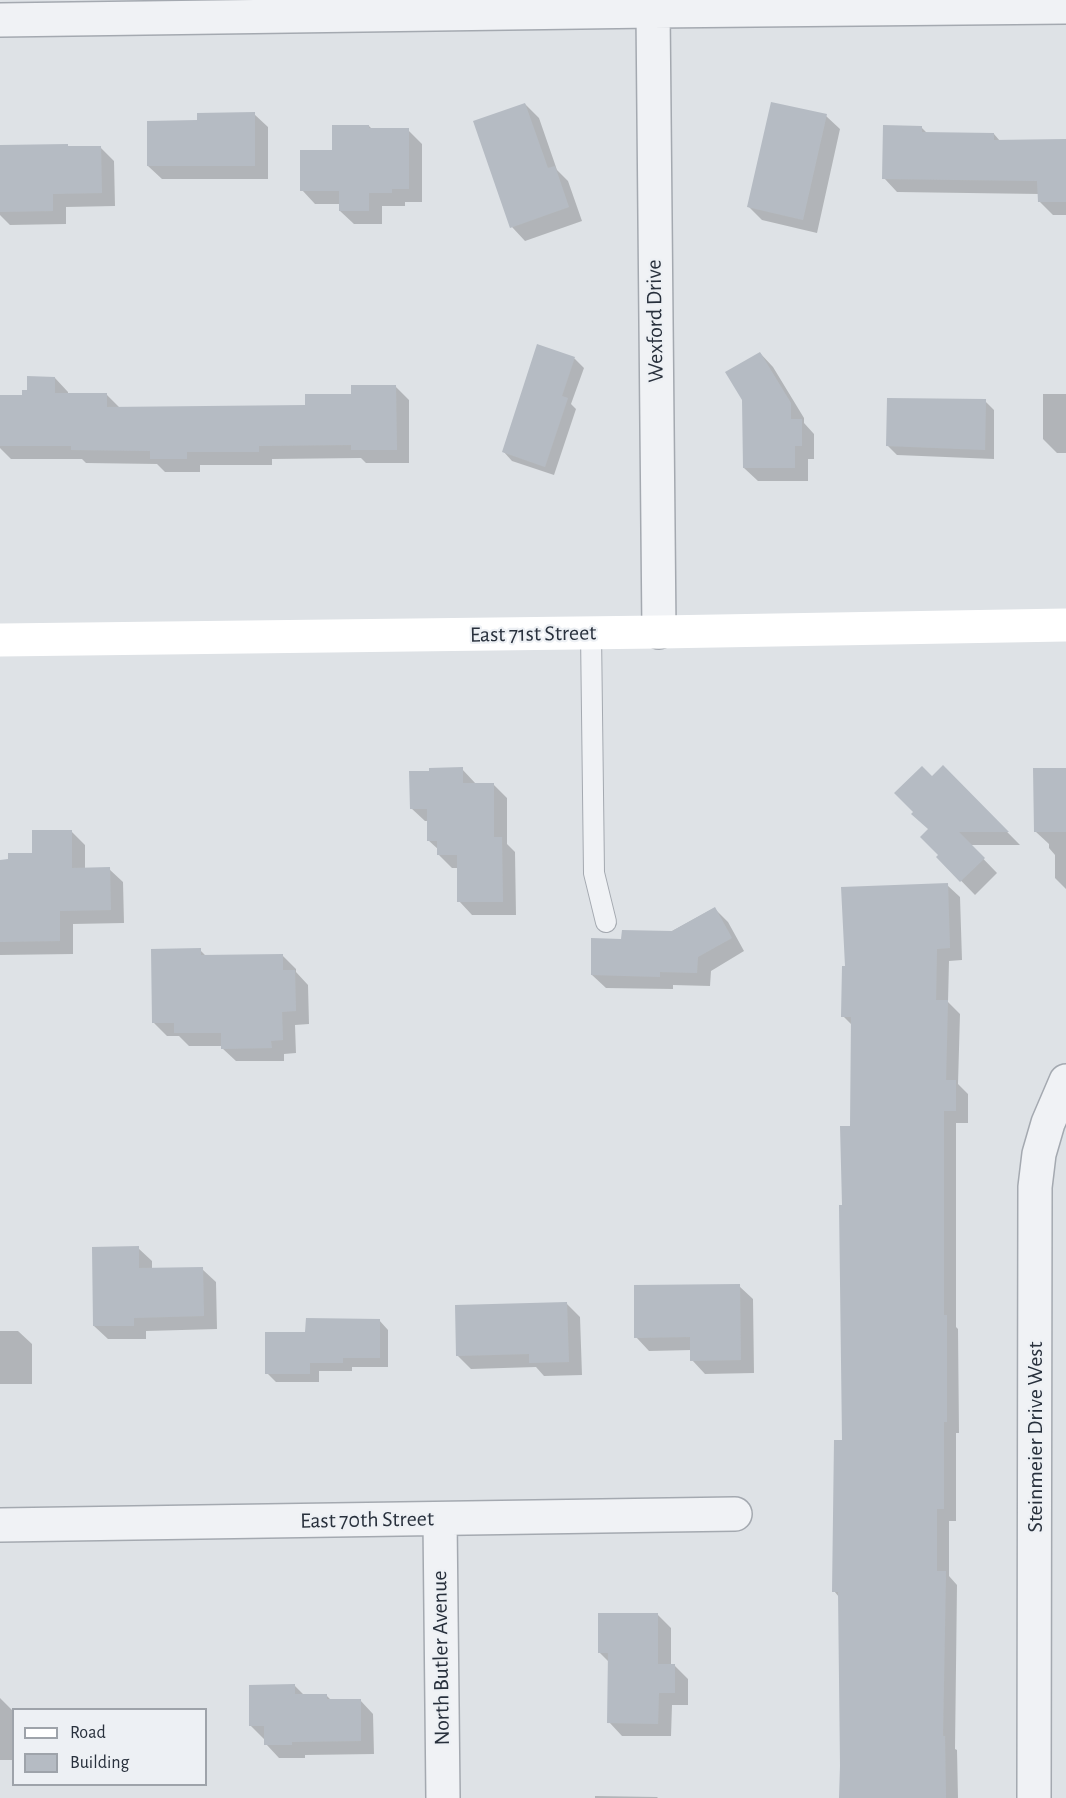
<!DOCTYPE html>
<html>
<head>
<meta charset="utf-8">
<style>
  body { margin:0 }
  #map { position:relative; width:1066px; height:1798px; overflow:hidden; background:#dee2e6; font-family:"Alegreya Sans",sans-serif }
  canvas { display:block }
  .legend { position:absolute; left:12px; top:1708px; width:195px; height:78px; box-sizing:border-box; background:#edf0f4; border:2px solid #9ea3aa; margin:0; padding:8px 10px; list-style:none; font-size:18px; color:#28303c }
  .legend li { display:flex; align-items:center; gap:12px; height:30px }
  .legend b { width:30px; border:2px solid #9ea3aa }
</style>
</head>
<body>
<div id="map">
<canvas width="1066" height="1798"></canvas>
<ul class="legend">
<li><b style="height:8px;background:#fff"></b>Road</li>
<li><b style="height:16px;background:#b5bbc3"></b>Building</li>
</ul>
</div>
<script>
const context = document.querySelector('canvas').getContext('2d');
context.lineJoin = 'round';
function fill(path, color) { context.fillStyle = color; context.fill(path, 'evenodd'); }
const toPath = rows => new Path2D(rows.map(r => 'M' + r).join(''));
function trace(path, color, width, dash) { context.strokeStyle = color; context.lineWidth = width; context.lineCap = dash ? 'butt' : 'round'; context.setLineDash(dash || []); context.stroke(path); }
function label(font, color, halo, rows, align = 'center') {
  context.font = font + ' "Alegreya Sans",sans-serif'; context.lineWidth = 4.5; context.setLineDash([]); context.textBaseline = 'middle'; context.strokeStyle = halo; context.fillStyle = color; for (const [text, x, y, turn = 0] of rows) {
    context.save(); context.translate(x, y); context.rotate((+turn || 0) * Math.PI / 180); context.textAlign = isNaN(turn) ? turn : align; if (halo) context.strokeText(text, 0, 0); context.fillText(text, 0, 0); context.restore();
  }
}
fill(toPath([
  [525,104,539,118,557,170,568,181,582,221,525,241,512,227],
  [254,114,268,127,268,179,162,179,148,166,198,122],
  [826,116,840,129,817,233,762,220,749,207],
  [369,126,373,130,408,130,422,144,422,202,405,202,405,206,382,206,382,224,354,224,340,211,340,204,315,204,302,190,334,152],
  [921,127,928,134,994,134,1000,141,1066,140,1066,215,1053,215,1039,201,1039,194,897,192,884,178],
  [0,147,100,147,114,161,115,206,66,207,66,224,10,225,0,215],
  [538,346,575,359,584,368,571,404,576,409,554,475,512,461,503,451],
  [760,353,773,367,804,418,804,423,814,434,814,459,808,459,808,481,758,481,744,468],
  [55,378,68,392,68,395,107,395,120,408,307,406,395,386,409,400,409,463,366,463,361,458,272,459,272,465,200,465,200,472,165,472,157,464,86,463,82,459,11,459,0,448,0,396,24,396],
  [1043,394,1066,394,1066,453,1057,453,1043,439],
  [985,401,994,410,994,459,897,455,888,446],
  [943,767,1020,845,970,845,997,873,975,895,938,857,940,855,930,830,932,778],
  [462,769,476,784,493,784,507,798,507,844,515,852,516,915,472,915,459,901,459,868,452,868,439,855,439,850,428,840,428,821,425,821,411,808],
  [1066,769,1066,889,1055,878,1055,855,1049,848,1049,844,1036,832],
  [71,831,85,845,85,869,109,869,123,882,124,923,73,924,73,954,0,955,0,861,34,855],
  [947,885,960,897,962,960,949,961,948,1002,960,1014,958,1084,968,1094,968,1123,956,1123,956,1327,958,1329,959,1433,956,1433,956,1521,949,1521,949,1576,957,1585,955,1749,957,1750,958,1798,841,1798,839,1597,834,1591,844,1442,843,1206,852,1128,853,1026,843,1016],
  [714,908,728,922,744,951,711,971,710,986,673,985,673,989,606,988,592,975],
  [200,950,207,957,282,955,296,969,296,972,308,985,309,1024,295,1025,296,1053,284,1054,284,1061,236,1061,222,1048,222,1046,189,1046,179,1036,167,1036,154,1023],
  [138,1248,152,1261,152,1269,202,1269,216,1282,217,1329,146,1331,146,1339,108,1339,94,1326],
  [739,1286,753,1299,754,1373,705,1374,692,1360,692,1350,649,1351,636,1337],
  [567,1304,580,1317,582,1375,544,1376,536,1367,471,1369,457,1355],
  [379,1320,388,1330,388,1367,352,1367,352,1371,319,1371,319,1382,276,1382,267,1373,307,1334],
  [0,1331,18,1331,32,1344,32,1384,0,1384],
  [658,1615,671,1628,671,1666,675,1666,688,1679,688,1705,672,1705,671,1736,622,1736,609,1722,609,1662,599,1652],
  [295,1686,305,1696,326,1695,332,1701,360,1700,373,1714,374,1754,305,1755,305,1758,279,1758,266,1744,266,1739,264,1739,250,1725],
  [0,1698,13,1711,13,1760,0,1760],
  [595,1796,657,1797,658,1798,595,1798]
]), '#0003');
fill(toPath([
  [771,102,827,114,803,220,747,207],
  [525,103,548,168,555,166,569,207,510,228,473,121],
  [255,112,255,166,147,166,147,121,197,120,197,113],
  [332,125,369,125,369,128,409,128,409,189,392,189,392,193,369,193,369,211,339,211,339,191,300,191,300,150,332,150],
  [883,125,922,126,922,132,994,133,994,140,1066,139,1066,202,1038,202,1037,181,882,179],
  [68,144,68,146,101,146,102,193,53,194,53,211,0,212,0,145],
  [537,344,575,357,562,396,568,398,545,467,502,452],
  [760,352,791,403,791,419,802,419,802,446,795,446,795,468,743,468,742,400,725,372],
  [27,376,55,377,55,393,107,393,107,407,305,405,305,394,351,394,351,385,396,385,397,450,351,450,351,445,259,446,259,452,187,452,187,459,150,459,150,451,71,450,71,446,0,446,0,395,22,395,22,390,27,390],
  [887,398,986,399,985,450,886,446],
  [943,765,1009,832,959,832,985,858,960,882,936,857,938,855,920,837,928,829,911,814,913,812,894,793,922,766,932,776],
  [463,767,463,783,494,783,494,837,502,837,503,902,457,902,457,855,437,855,437,841,427,841,427,809,410,809,409,771,429,771,429,768],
  [1033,768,1066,768,1066,832,1034,832],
  [32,830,72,830,72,868,110,867,111,910,60,911,60,941,0,942,0,860,8,859,8,853,32,853],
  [948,883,950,948,937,949,936,1000,948,1000,946,1080,956,1080,956,1111,944,1111,944,1315,947,1315,947,1422,944,1422,944,1509,937,1509,937,1571,946,1571,943,1736,945,1736,946,1798,839,1798,840,1766,838,1592,832,1592,834,1440,842,1440,839,1205,842,1205,840,1126,850,1126,851,1017,841,1017,842,966,845,966,841,887],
  [715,907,732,938,698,957,697,973,660,972,660,977,591,975,591,938,621,939,622,930,672,931],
  [201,948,201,955,283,954,283,970,295,970,296,1011,282,1012,283,1040,271,1041,272,1048,221,1049,221,1033,174,1033,174,1023,152,1023,151,949],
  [139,1246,139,1268,203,1267,204,1316,134,1318,134,1326,93,1326,92,1247],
  [740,1284,741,1360,690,1361,690,1337,634,1338,634,1285],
  [567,1302,569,1362,529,1363,529,1354,456,1356,455,1305],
  [306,1318,380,1319,380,1358,343,1358,343,1363,310,1363,310,1374,265,1374,265,1332,305,1332],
  [598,1613,658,1613,658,1664,675,1664,675,1693,659,1693,658,1724,607,1723,608,1653,598,1653],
  [295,1684,295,1694,327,1694,327,1699,361,1699,361,1741,292,1742,292,1745,264,1745,264,1726,249,1726,249,1685]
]), '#b5bbc3');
const service = toPath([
  [591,633,594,873,606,922]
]);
const minor = toPath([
  [653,11,659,632],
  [0,20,653,11,1066,7],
  [440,1519,443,1798],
  [0,1525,735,1514],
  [1034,1798,1035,1187,1039,1154,1048,1123,1066,1081]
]);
trace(service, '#a4a9b0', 22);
trace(minor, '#a4a9b0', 36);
trace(service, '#f0f2f5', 20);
trace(minor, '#f0f2f5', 33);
trace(toPath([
  [0,640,659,632,1066,625]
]), '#fff', 33);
label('22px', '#28303c', '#edf0f4', [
  ["Wexford Drive",655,321,-91],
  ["East 71st Street",533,634,-1],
  ["Steinmeier Drive West",1035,1437,-90],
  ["East 70th Street",367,1520,-1],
  ["North Butler Avenue",441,1658,-91]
]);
</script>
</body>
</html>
